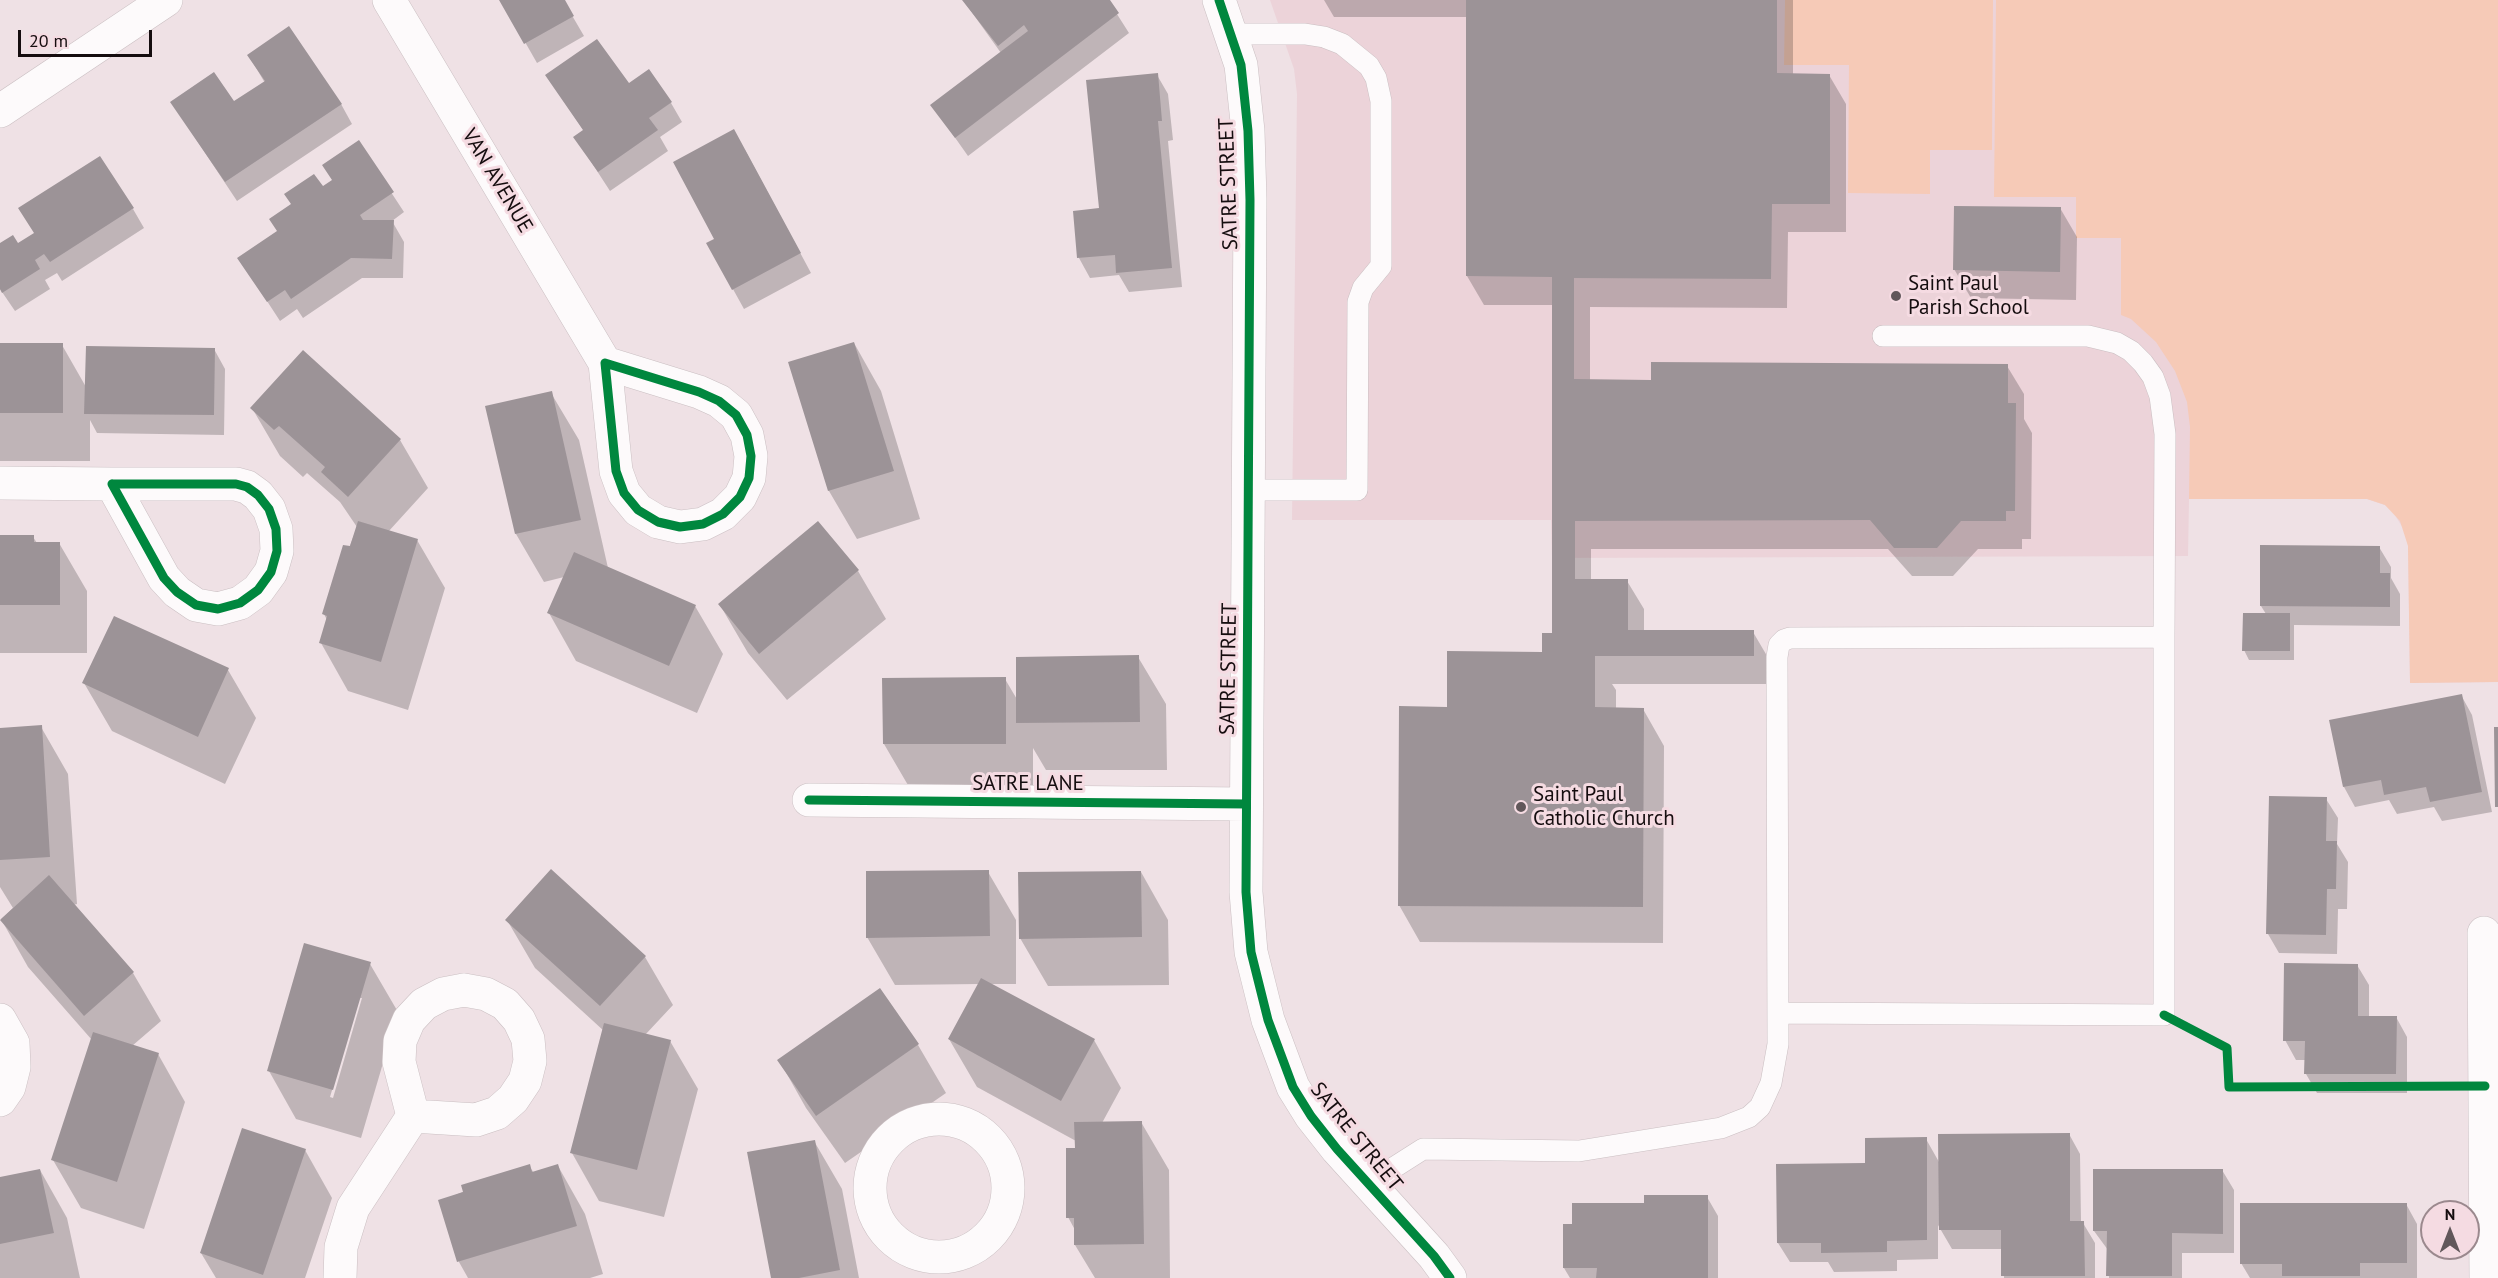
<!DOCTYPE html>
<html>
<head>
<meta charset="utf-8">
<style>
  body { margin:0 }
  #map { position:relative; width:2498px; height:1278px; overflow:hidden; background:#efe1e5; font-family:"PT Sans",sans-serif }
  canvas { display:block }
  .north { position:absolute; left:2420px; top:1200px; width:60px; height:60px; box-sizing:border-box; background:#f5dbe2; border:2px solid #9b898e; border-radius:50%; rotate:0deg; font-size:16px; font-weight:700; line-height:24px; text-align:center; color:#150d0f }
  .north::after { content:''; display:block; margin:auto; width:21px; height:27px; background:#61575a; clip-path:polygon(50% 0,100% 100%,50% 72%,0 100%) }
  .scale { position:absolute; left:18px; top:30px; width:134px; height:27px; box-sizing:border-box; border:3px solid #150d0f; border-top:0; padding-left:8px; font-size:18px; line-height:21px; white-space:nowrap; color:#150d0f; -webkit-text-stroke:4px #f5dbe2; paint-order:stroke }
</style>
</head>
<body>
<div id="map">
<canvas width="2498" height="1278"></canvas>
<div class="north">N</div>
<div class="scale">20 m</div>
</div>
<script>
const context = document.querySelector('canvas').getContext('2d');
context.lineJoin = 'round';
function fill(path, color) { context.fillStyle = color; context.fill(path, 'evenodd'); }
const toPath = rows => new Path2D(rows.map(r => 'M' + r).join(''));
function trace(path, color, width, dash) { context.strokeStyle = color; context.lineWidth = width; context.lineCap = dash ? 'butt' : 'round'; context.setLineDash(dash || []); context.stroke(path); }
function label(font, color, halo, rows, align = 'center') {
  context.font = font + ' "PT Sans",sans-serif'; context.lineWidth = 6; context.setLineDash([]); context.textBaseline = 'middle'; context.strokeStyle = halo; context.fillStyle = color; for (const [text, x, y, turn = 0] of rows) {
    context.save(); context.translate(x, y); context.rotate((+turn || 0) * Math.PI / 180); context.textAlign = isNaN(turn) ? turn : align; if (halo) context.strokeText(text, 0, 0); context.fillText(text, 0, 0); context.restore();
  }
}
fill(toPath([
  [1270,0,2498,0,2498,682,2410,683,2408,546,2406,533,2393,512,2385,505,2367,499,2189,499,2188,556,1552,558,1551,520,1292,520,1297,94,1294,69]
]), '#ecd3d9');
fill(toPath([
  [1785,0,1993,0,1992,150,1930,150,1930,194,1848,193,1849,65,1784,65],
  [1996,0,2498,0,2498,682,2410,683,2408,546,2400,521,2385,505,2367,499,2189,499,2190,427,2187,402,2175,371,2156,342,2131,319,2121,315,2121,238,2076,238,2076,197,1994,197]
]), '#f6cab7');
fill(toPath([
  [501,0,563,0,584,36,537,63],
  [963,0,1108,0,1129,33,968,156,932,105,1001,53],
  [1324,0,1793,0,1793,75,1829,75,1846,104,1846,232,1788,232,1787,308,1590,307,1590,381,1653,381,2007,366,2024,394,2024,419,2032,433,2031,539,2022,539,2022,549,1978,549,1953,576,1912,576,1888,549,1591,549,1591,581,1627,581,1644,609,1644,632,1753,632,1770,661,1770,684,1612,684,1616,690,1616,709,1643,709,1664,746,1663,943,1420,942,1399,905,1449,709,1543,653,1553,634,1554,305,1484,305,1467,276,1467,17,1334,17],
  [249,56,341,104,352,124,237,201,172,103,234,103,265,83],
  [1157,75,1168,94,1173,140,1168,141,1182,287,1129,292,1119,275,1090,278,1079,258,1074,213,1100,210],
  [547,76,628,86,671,103,682,122,660,137,668,151,610,191,575,137,584,131],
  [358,142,404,212,392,221,404,242,403,278,362,278,303,318,297,309,280,321,239,258,278,232,334,181],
  [745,150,811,273,744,309,708,244,716,240],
  [2060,208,2077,237,2076,300,1971,298,1954,269],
  [133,209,144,228,62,281,57,273,45,280,50,289,15,311,0,289,0,245,18,245],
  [854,343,881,391,920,519,857,539,829,491],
  [0,345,62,345,86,387,214,349,225,369,224,435,97,433,90,420,90,461,0,461],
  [551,393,579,440,608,568,695,606,723,654,697,713,576,661,549,613,564,577,544,582,516,534,487,407],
  [252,408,400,440,428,488,388,532,417,540,445,588,408,710,348,691,321,643,327,620,324,614,357,527,340,502,307,473,303,477,280,456],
  [818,523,858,571,886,619,787,700,748,653,720,605],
  [0,537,33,537,37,543,59,543,87,591,87,653,0,653],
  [2379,547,2391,567,2391,578,2400,594,2400,626,2294,625,2294,660,2249,660,2244,650,2266,614,2261,606],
  [1138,657,1166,704,1167,770,1046,770,1033,748,1033,791,912,792,884,744,1005,679,1018,701],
  [228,670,256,718,225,784,112,731,84,683],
  [2461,695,2472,715,2492,812,2442,821,2434,807,2397,814,2389,800,2355,807,2344,787,2331,721],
  [41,727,68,774,77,904,73,905,133,973,161,1021,132,1046,158,1054,185,1102,144,1229,81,1208,53,1160,92,1040,28,967,1,919,13,908,0,887,0,729],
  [2326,799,2338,818,2337,844,2348,862,2347,909,2338,909,2337,954,2279,953,2268,934],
  [551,871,645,957,673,1005,645,1035,670,1041,698,1089,664,1217,599,1201,572,1153,604,1031,535,968,507,920],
  [988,872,1016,920,1016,984,989,984,1094,1040,1121,1088,1102,1123,1141,1122,1169,1170,1170,1278,1095,1278,1075,1245,1075,1230,1068,1217,1076,1141,977,1087,949,1039,979,984,895,985,867,937],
  [1141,872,1168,920,1169,985,1048,986,1020,938],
  [370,964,398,1012,361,1138,296,1119,269,1071],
  [359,998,362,998,333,1098,330,1097],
  [2357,965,2369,985,2369,1017,2396,1017,2407,1037,2407,1093,2317,1093,2306,1074,2306,1060,2296,1060,2285,1040],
  [880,991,918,1045,946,1093,845,1163,806,1108,779,1060],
  [2069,1134,2080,1154,2081,1223,2083,1223,2095,1243,2095,1278,2004,1278,2003,1249,1952,1249,1938,1225,1938,1259,1897,1260,1897,1271,1834,1272,1828,1262,1790,1262,1778,1243,1867,1165,1926,1139,1939,1162],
  [814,1141,842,1189,859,1278,772,1278],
  [305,1150,332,1198,305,1278,216,1278,201,1253],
  [529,1166,534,1173,558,1166,585,1214,603,1274,590,1278,468,1278,459,1262,440,1201],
  [40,1170,67,1218,80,1278,0,1278,0,1179],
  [2222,1170,2234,1190,2234,1253,2182,1253,2182,1278,2109,1278,2108,1250,2094,1231],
  [1707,1197,1718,1216,1718,1278,1570,1278,1564,1268,1645,1204],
  [2406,1204,2417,1224,2417,1278,2250,1278,2241,1263]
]), '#0003');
fill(toPath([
  [499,0,565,0,574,16,524,44],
  [962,0,1110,0,1119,13,955,138,930,105,1028,31,1024,25,998,46],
  [1466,0,1777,0,1777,73,1830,74,1830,204,1772,204,1771,279,1574,278,1574,379,1651,380,1651,362,2008,364,2008,403,2016,403,2015,511,2006,511,2006,521,1961,521,1937,548,1894,548,1870,520,1575,521,1575,579,1628,579,1628,630,1754,630,1754,656,1595,656,1595,707,1644,708,1643,907,1398,906,1399,706,1447,707,1447,651,1542,652,1542,633,1552,633,1552,277,1466,276],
  [289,26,342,104,225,182,170,102,214,72,234,101,265,81,247,55],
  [597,39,629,83,649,69,672,102,649,118,658,130,598,172,573,137,583,130,545,75],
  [1158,73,1162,121,1158,121,1172,268,1116,273,1115,255,1077,258,1073,211,1099,208,1086,80],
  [734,129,801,253,732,290,706,243,714,239,673,162],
  [359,140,394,192,360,215,363,220,394,220,392,259,351,258,291,299,285,290,267,302,237,258,277,231,269,219,291,204,284,194,314,174,323,186,332,180,322,165],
  [100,156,134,208,50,262,44,254,35,260,40,269,2,293,0,289,0,243,13,235,18,243,34,233,18,208],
  [1954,206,2061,207,2060,272,1953,270],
  [854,342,894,471,828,491,788,362],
  [0,343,63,343,63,413,0,413],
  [86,346,215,348,214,415,84,414],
  [303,350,401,439,348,497,321,472,325,467,279,426,274,430,250,408],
  [552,391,581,520,515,534,485,406],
  [358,521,418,539,381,662,319,643,327,616,322,614,343,545,350,546],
  [818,521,859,570,759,654,718,604],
  [0,535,34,535,34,542,60,542,60,605,0,605],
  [2260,545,2380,546,2380,573,2390,573,2390,607,2260,606],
  [574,552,696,605,669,666,547,613],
  [2243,613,2290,613,2290,651,2242,651],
  [114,616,229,668,198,737,82,683],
  [1139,655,1140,722,1016,723,1016,657],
  [1006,677,1006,744,883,744,882,678],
  [2462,694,2482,792,2430,802,2426,787,2384,795,2381,780,2343,787,2329,720],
  [42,725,50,857,0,860,0,728],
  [2494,727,2498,727,2498,807,2495,807],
  [2269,796,2327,797,2326,841,2337,841,2336,889,2327,889,2326,935,2266,934],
  [551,869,646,956,600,1006,505,920],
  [989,870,990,936,866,938,866,871],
  [1141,871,1142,937,1019,939,1018,872],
  [49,875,134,972,84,1016,0,920],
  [304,943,371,962,333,1090,267,1071],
  [2284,963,2358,964,2358,1016,2397,1016,2396,1074,2304,1074,2305,1041,2283,1041],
  [981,978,1095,1039,1061,1101,948,1039],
  [880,988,919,1044,816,1116,777,1060],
  [604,1023,671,1040,637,1170,570,1153],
  [93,1032,159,1053,117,1182,51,1160],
  [1142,1121,1144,1244,1074,1245,1074,1218,1066,1218,1066,1148,1075,1148,1074,1122],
  [242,1128,306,1149,263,1275,200,1253],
  [2070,1133,2070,1221,2084,1221,2085,1276,2001,1276,2001,1230,1939,1230,1938,1134],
  [1927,1137,1927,1240,1887,1241,1887,1252,1821,1253,1821,1243,1777,1243,1776,1164,1865,1163,1865,1138],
  [815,1140,840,1270,799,1278,771,1278,747,1152],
  [530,1164,532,1172,558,1164,577,1226,457,1262,438,1200,463,1192,461,1185],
  [40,1169,54,1233,0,1244,0,1177],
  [2093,1169,2223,1169,2223,1234,2172,1233,2172,1276,2106,1276,2107,1231,2093,1231],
  [1644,1195,1708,1195,1708,1278,1596,1278,1597,1268,1563,1268,1563,1224,1572,1224,1572,1203,1644,1203],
  [2240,1203,2407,1203,2407,1263,2360,1263,2360,1276,2282,1276,2282,1264,2240,1264]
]), '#9c9397');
const lane = toPath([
  [1232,34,1305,34,1324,37,1342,44,1369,66,1376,78,1381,101,1381,266,1363,288,1358,302,1357,490,1249,490],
  [1778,1013,2164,1015,2164,637],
  [1368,1184,1423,1149,1579,1151,1721,1128,1749,1117,1760,1107,1771,1083,1778,1044,1777,657,1779,645,1784,640,1790,638,2164,637,2165,434,2160,396,2153,377,2143,363,2131,351,2117,343,2088,336,1883,336]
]);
const street = toPath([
  [389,0,605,363],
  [1219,0,1241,65,1248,131,1250,200,1246,892,1251,952,1268,1020,1293,1087,1311,1116,1337,1149,1434,1256,1450,1278],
  [0,111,166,0],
  [605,363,699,392,719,401,736,415,747,435,751,456,749,478,740,497,723,514,703,524,680,527,658,522,638,510,624,493,616,471,605,363],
  [0,483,112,484],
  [112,484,236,484,247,487,258,495,269,509,276,529,277,551,271,572,258,590,240,603,218,609,196,605,177,592,164,578,112,484],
  [809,800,1246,804],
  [2484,933,2486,1278],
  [464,990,486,994,505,1004,519,1020,528,1039,530,1061,525,1081,513,1099,497,1113,476,1120,413,1116,399,1062,400,1041,409,1020,424,1004,443,994,464,990],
  [0,1020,13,1043,14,1067,9,1087,0,1100],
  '870 1188a69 69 0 1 1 138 0a69 69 0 1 1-138 0Z',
  [340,1278,341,1247,353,1208,413,1116]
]);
trace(lane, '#cabfc2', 22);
trace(street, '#cabfc2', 34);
trace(lane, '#fdfafb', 21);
trace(street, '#fdfafb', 33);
trace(toPath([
  [1219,0,1241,65,1248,131,1250,200,1246,892,1251,952,1268,1020,1293,1087,1311,1116,1337,1149,1434,1256,1450,1278],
  [605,363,699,392,719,401,736,415,747,435,751,456,749,478,740,497,723,514,703,524,680,527,658,522,638,510,624,493,616,471,605,363],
  [112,484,236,484,247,487,258,495,269,509,276,529,277,551,271,572,258,590,240,603,218,609,196,605,177,592,164,578,112,484],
  [809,800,1246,804],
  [2164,1015,2227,1048,2229,1087,2485,1086]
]), '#00873e', 9);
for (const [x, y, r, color] of [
  [1896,296,6,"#61575a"],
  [1521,807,6,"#61575a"]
]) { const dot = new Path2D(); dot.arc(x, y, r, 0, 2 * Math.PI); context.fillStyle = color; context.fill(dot); trace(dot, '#f5dbe2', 2); }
label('21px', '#150d0f', '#f5dbe2', [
  ["VAN AVENUE",497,181,59],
  ["SATRE STREET",1229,184,-92],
  ["SATRE STREET",1229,669,-89],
  ["SATRE LANE",1028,784],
  ["SATRE STREET",1356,1137,51]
]);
label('21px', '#150d0f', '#f5dbe2', [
  ["Saint Paul",1908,284],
  ["Parish School",1908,308],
  ["Saint Paul",1533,795],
  ["Catholic Church",1533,819]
], 'left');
</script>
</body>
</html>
